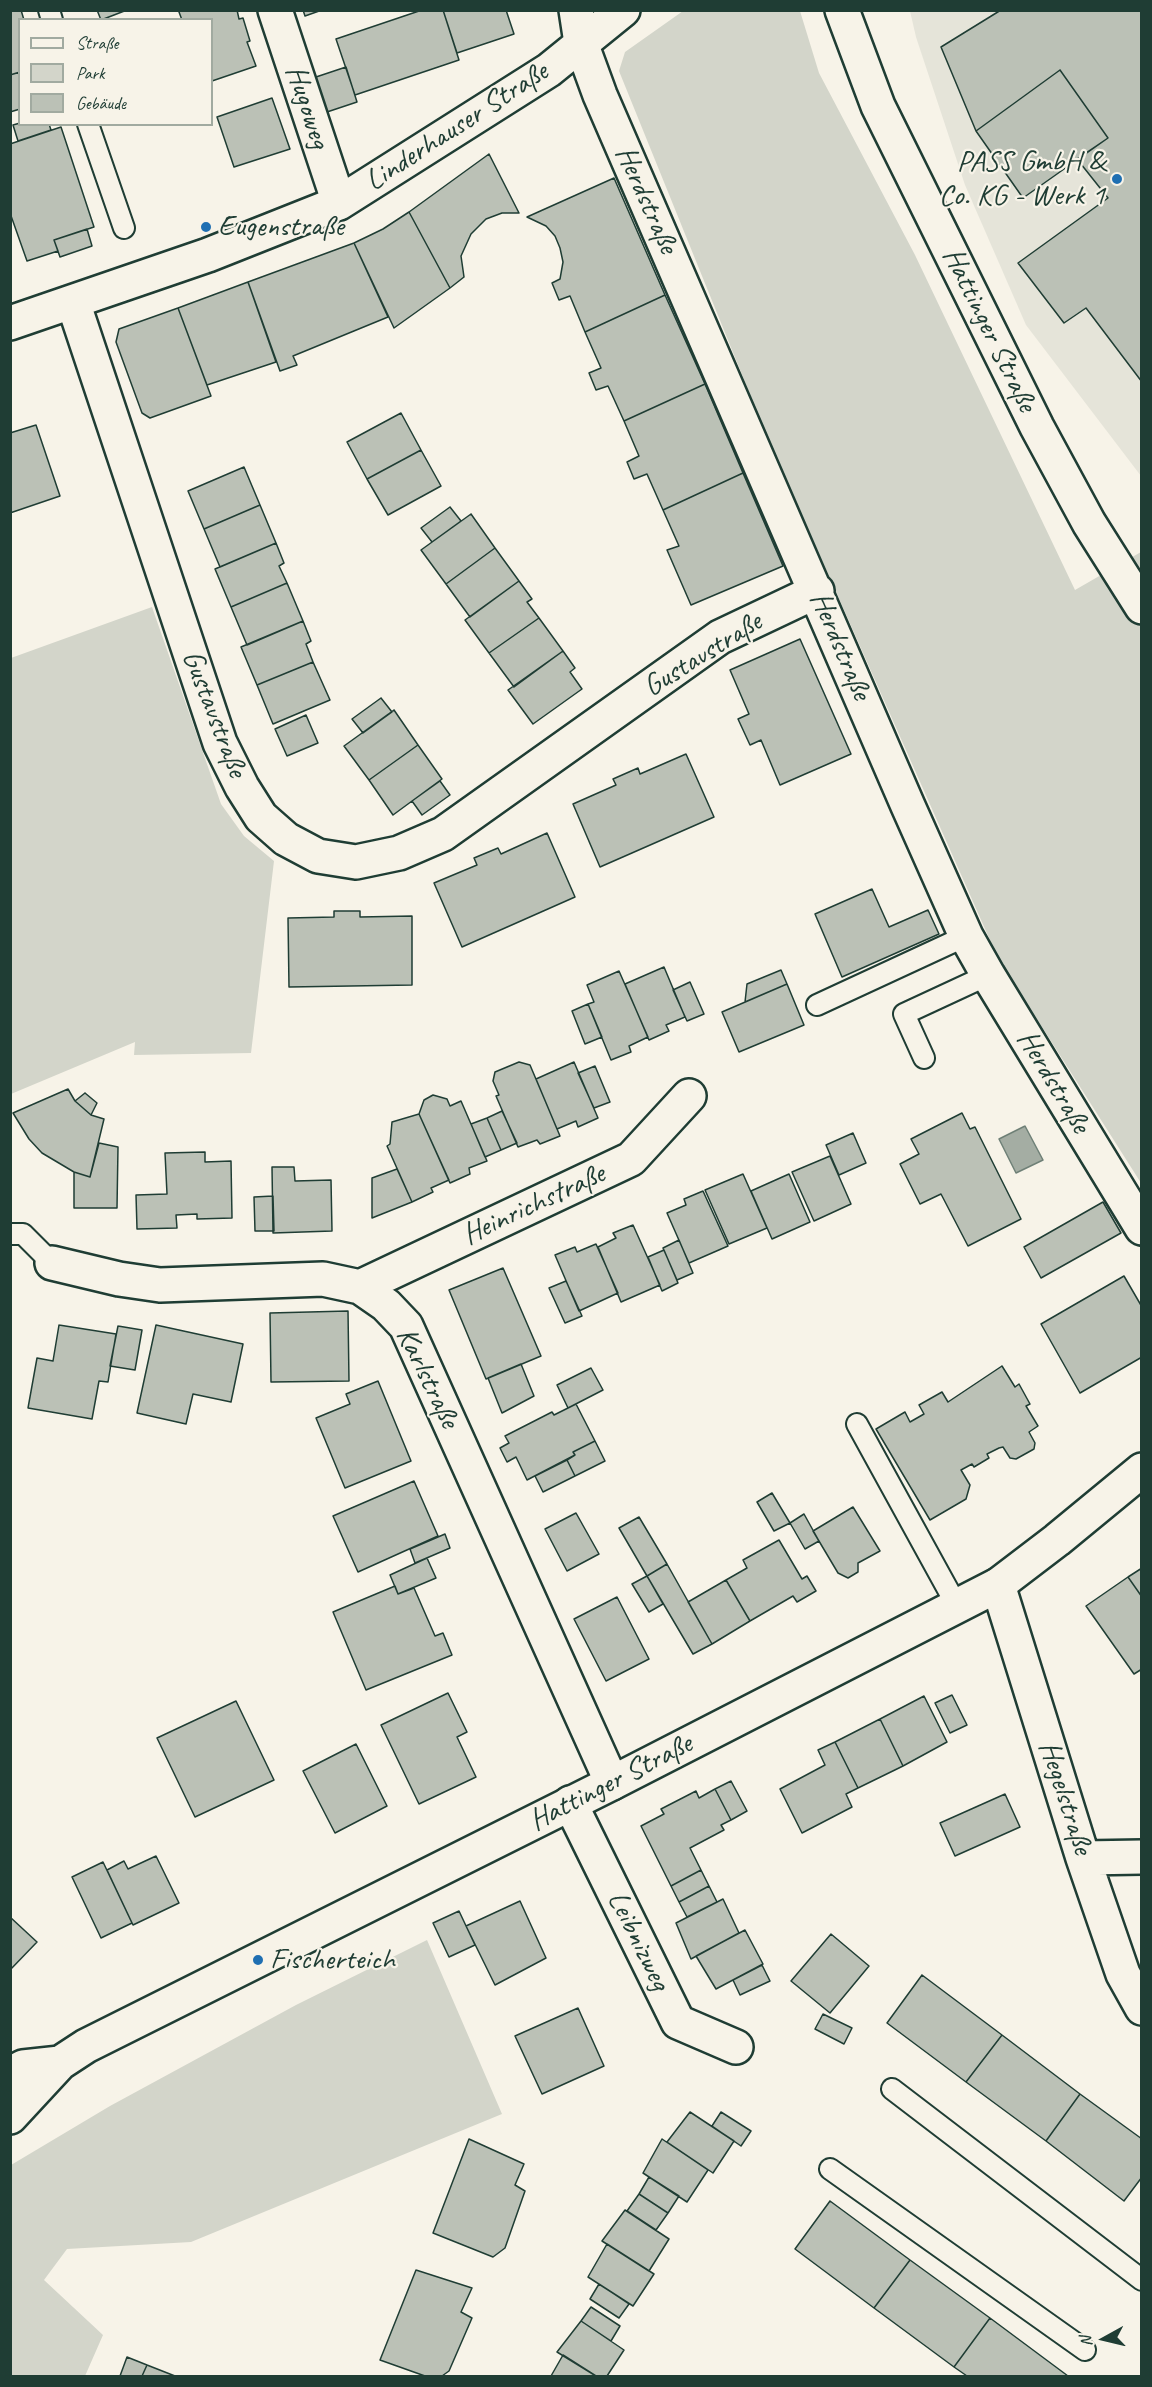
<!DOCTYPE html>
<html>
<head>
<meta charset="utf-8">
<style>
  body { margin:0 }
  #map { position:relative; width:1152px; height:2387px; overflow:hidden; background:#f7f3e8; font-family:Caveat,sans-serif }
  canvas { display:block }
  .frame { position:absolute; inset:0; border:12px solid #1f3d34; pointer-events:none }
  .legend { position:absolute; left:18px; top:18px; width:195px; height:108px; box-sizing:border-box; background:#f7f3e8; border:2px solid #a1aaa0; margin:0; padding:8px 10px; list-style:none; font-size:18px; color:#1f3d34 }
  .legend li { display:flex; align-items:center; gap:12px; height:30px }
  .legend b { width:30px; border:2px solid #a1aaa0 }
  .north { position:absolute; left:1074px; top:2309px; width:60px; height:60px; -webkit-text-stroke:4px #f7f3e8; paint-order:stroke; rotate:262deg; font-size:16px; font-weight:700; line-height:24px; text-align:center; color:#1f3d34 }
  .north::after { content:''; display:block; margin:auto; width:21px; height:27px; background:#1f3d34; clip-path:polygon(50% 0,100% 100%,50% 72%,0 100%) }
</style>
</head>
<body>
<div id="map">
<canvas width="1152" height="2387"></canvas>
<div class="frame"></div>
<ul class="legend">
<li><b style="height:8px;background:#f7f3e8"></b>Straße</li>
<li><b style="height:16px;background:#d3d5ca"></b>Park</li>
<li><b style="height:16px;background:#bbc1b6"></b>Gebäude</li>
</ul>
<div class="north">N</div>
</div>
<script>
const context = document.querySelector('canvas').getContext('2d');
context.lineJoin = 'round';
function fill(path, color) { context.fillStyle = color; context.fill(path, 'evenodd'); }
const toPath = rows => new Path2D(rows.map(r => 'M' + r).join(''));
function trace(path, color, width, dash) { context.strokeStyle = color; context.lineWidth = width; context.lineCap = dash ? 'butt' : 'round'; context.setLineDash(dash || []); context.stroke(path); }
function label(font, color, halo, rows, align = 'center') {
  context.font = font + ' Caveat,sans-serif'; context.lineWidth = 4.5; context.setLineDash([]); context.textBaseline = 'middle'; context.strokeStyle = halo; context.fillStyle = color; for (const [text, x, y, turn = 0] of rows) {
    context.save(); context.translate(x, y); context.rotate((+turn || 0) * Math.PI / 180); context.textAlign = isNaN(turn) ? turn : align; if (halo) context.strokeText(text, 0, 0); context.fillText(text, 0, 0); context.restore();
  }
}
fill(toPath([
  [910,11,1141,11,1141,476,1026,325,965,185,916,37]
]), '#e5e4d9');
fill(toPath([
  [683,11,800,11,819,73,915,255,1075,590,1141,552,1141,1183,997,956,764,429,619,71,625,52],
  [152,607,221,804,244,836,274,861,251,1053,134,1055,135,1042,11,1094,11,658],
  [427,1940,502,2114,191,2242,67,2249,44,2280,103,2335,85,2376,11,2376,11,2165,110,2106,296,2005]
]), '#d3d5ca');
const water = toPath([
  [1025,1126,1043,1160,1016,1173,999,1139,1025,1126]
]);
fill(water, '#a4ada3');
trace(water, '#6f8077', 1.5);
const building = toPath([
  [10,10,21,10,24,20,20,20,20,72,10,75,10,10],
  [97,10,127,10,101,20,97,10],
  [182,10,237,10,239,19,243,18,250,41,247,42,256,66,212,81,212,20,182,20,179,12,182,10],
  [303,10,322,10,305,16,303,10],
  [422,10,443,10,459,60,355,95,336,39,422,10],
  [443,10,506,10,514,34,457,53,443,10],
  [1001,10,1142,10,1142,382,1086,308,1064,323,1018,263,1108,198,1077,159,1108,138,1060,70,976,131,941,47,1001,10],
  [346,67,357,102,324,113,313,78,346,67],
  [1060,70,1108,138,1023,198,976,131,1060,70],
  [20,72,20,109,10,112,10,75,20,72],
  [272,98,290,149,234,167,217,117,272,98],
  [20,123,20,124,49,124,51,130,18,141,13,125,20,123],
  [61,127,94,227,54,240,58,251,27,261,10,213,10,144,61,127],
  [489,154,519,213,502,213,486,219,471,234,461,256,464,277,450,288,409,212,489,154],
  [614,178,665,295,585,332,570,296,559,300,552,283,560,279,563,262,560,248,555,236,546,226,527,217,614,178],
  [409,212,450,288,394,328,354,243,383,229,409,212],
  [87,229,92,246,60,257,54,240,87,229],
  [354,243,388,317,293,356,297,365,280,371,248,282,354,243],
  [248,282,276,362,207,385,178,308,248,282],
  [665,295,705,384,624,421,608,386,596,390,589,373,601,368,585,332,665,295],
  [178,308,211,396,150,418,142,413,116,342,119,329,178,308],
  [705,384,743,473,663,510,647,474,634,479,627,462,639,456,624,421,705,384],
  [401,413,421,450,367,479,347,442,401,413],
  [36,425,60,496,10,513,10,433,36,425],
  [421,450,441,486,388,515,367,479,421,450],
  [244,467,260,505,204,529,188,491,244,467],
  [743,473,783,566,691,605,667,550,679,546,663,510,743,473],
  [260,505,276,543,220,567,204,529,260,505],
  [450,507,461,521,432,542,421,528,450,507],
  [471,514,495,548,446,584,421,550,471,514],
  [276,543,284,563,279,566,287,583,231,607,215,569,276,543],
  [495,548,519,581,470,617,446,584,495,548],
  [519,581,532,599,527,602,539,618,489,653,465,620,519,581],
  [287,583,303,621,247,645,231,607,287,583],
  [539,618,563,651,514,687,489,653,539,618],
  [303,621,311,641,306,644,313,662,257,685,241,647,303,621],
  [800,639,851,754,780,785,761,740,750,745,738,719,749,714,730,670,800,639],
  [563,651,575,668,570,672,582,689,533,724,508,690,563,651],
  [313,662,330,700,273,724,257,685,313,662],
  [381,698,392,712,363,733,352,719,381,698],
  [394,710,418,745,369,780,344,746,394,710],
  [306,715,318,743,287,756,275,729,306,715],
  [418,745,442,779,393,815,369,780,418,745],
  [686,754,714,817,600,867,573,804,616,785,613,779,638,768,640,774,686,754],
  [440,781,450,795,422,815,412,801,440,781],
  [547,833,575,897,462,947,434,883,477,865,474,858,498,848,501,854,547,833],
  [872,889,889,927,928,910,939,934,842,977,815,914,872,889],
  [334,911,360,911,360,917,412,916,412,985,289,987,288,918,334,917,334,911],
  [664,967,685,1017,666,1025,669,1031,649,1040,625,984,664,967],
  [781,970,787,984,745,1002,747,984,781,970],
  [619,971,648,1037,629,1046,631,1052,611,1060,588,1004,594,1002,587,985,619,971],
  [690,982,704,1014,687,1021,673,990,690,982],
  [787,984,804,1025,739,1052,722,1012,787,984],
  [588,1004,602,1037,585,1044,572,1011,588,1004],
  [519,1062,530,1065,560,1136,540,1144,537,1140,518,1147,496,1096,499,1095,493,1081,495,1072,519,1062],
  [574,1062,598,1118,578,1127,576,1121,557,1129,536,1079,574,1062],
  [595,1066,610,1102,594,1108,578,1073,595,1066],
  [68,1089,75,1101,91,1115,104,1119,90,1177,74,1172,42,1153,29,1139,13,1113,68,1089],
  [85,1093,97,1103,91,1115,75,1101,85,1093],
  [433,1095,447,1099,450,1106,461,1101,487,1161,469,1168,470,1174,450,1183,419,1114,424,1100,433,1095],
  [502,1111,517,1143,501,1150,487,1118,502,1111],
  [962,1113,970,1129,975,1127,1021,1219,968,1246,941,1194,920,1204,900,1164,919,1154,911,1139,962,1113],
  [419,1114,449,1180,431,1188,433,1192,412,1202,387,1146,390,1144,392,1122,419,1114],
  [487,1118,501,1150,485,1157,471,1124,487,1118],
  [853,1133,866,1163,839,1175,826,1145,853,1133],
  [99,1143,118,1147,117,1208,74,1208,74,1172,90,1177,99,1143],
  [205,1152,205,1162,231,1161,232,1218,197,1219,197,1214,176,1215,177,1228,137,1229,136,1195,167,1194,165,1153,205,1152],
  [830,1156,851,1204,814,1221,792,1172,830,1156],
  [272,1167,294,1167,295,1181,331,1180,332,1231,273,1233,272,1167],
  [397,1169,412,1202,372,1218,372,1178,397,1169],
  [743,1174,767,1228,729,1244,705,1190,743,1174],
  [789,1174,810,1222,772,1239,751,1191,789,1174],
  [703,1191,728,1246,689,1263,667,1213,686,1205,684,1199,703,1191],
  [273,1196,274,1231,255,1231,254,1197,273,1196],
  [1103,1202,1121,1233,1041,1278,1024,1247,1103,1202],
  [633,1225,660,1285,621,1302,598,1247,616,1238,613,1233,633,1225],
  [679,1240,693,1273,677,1280,663,1248,679,1240],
  [596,1244,618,1293,579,1311,555,1255,575,1247,577,1252,596,1244],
  [664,1250,678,1283,662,1291,648,1257,664,1250],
  [503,1268,541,1356,486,1379,449,1290,503,1268],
  [1124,1276,1142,1307,1142,1357,1080,1393,1041,1324,1124,1276],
  [566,1281,582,1316,565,1323,549,1288,566,1281],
  [348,1311,349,1381,271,1382,270,1313,348,1311],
  [59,1325,116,1334,108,1382,99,1381,92,1419,28,1408,37,1358,53,1361,59,1325],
  [156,1325,243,1344,231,1402,193,1394,186,1424,137,1413,156,1325],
  [118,1326,142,1330,135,1370,110,1366,118,1326],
  [521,1364,534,1396,502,1413,488,1378,521,1364],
  [1002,1366,1015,1387,1019,1384,1030,1404,1026,1406,1038,1426,1029,1432,1035,1443,1034,1449,1016,1459,1010,1458,1003,1447,999,1448,987,1454,989,1458,974,1467,972,1464,961,1470,970,1485,966,1499,930,1520,876,1429,905,1412,910,1422,924,1414,919,1405,942,1392,948,1402,1002,1366],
  [591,1368,603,1390,568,1408,557,1385,591,1368],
  [378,1381,411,1461,345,1488,316,1418,350,1404,346,1394,378,1381],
  [576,1404,595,1441,573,1452,575,1455,527,1480,516,1457,507,1462,500,1448,509,1443,505,1436,552,1412,554,1415,576,1404],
  [595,1441,605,1461,575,1476,567,1460,575,1455,573,1452,595,1441],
  [567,1460,575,1476,543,1492,535,1476,567,1460],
  [414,1481,438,1536,358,1572,333,1516,414,1481],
  [772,1493,790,1523,774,1531,757,1502,772,1493],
  [853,1507,880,1551,858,1563,858,1572,848,1578,838,1573,813,1531,853,1507],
  [576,1513,599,1554,567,1571,545,1529,576,1513],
  [804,1514,819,1541,805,1549,790,1523,804,1514],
  [639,1517,667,1564,647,1576,619,1528,639,1517],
  [445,1534,450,1548,415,1563,410,1549,445,1534],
  [779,1540,802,1579,807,1576,816,1591,797,1602,793,1596,750,1621,726,1580,747,1568,743,1560,779,1540],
  [427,1558,436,1578,398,1594,390,1575,427,1558],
  [667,1564,712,1644,693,1654,647,1576,667,1564],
  [1142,1568,1142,1597,1128,1577,1142,1568],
  [647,1576,663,1604,649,1612,632,1584,647,1576],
  [1128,1577,1142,1597,1142,1669,1134,1674,1086,1606,1128,1577],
  [726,1580,750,1621,712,1644,688,1602,726,1580],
  [395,1586,398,1594,414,1588,435,1636,443,1633,452,1655,366,1690,333,1612,395,1586],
  [617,1597,649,1659,606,1681,574,1619,617,1597],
  [448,1693,467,1732,457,1737,476,1777,419,1804,381,1725,448,1693],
  [952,1695,967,1725,950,1733,935,1703,952,1695],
  [924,1696,947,1742,903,1766,880,1719,924,1696],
  [236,1701,274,1780,195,1817,157,1738,236,1701],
  [880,1719,903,1766,858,1788,835,1742,880,1719],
  [835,1742,858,1788,846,1794,852,1807,802,1833,780,1789,825,1765,818,1750,835,1742],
  [356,1744,387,1806,335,1833,303,1771,356,1744],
  [731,1781,747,1811,731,1820,715,1789,731,1781],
  [715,1789,731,1820,721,1825,724,1830,690,1848,701,1870,671,1886,641,1826,664,1814,661,1809,696,1791,699,1798,715,1789],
  [1005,1794,1020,1827,955,1856,940,1823,1005,1794],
  [156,1856,179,1903,133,1925,107,1870,124,1861,128,1869,156,1856],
  [103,1862,132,1923,101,1938,72,1877,103,1862],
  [701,1870,709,1886,679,1902,671,1886,701,1870],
  [709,1886,717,1902,687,1917,679,1902,709,1886],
  [723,1899,739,1933,691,1959,676,1923,723,1899],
  [520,1901,546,1958,495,1985,466,1926,520,1901],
  [459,1911,475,1945,449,1957,433,1923,459,1911],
  [10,1917,37,1942,10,1970,10,1917],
  [745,1930,763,1964,716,1989,696,1956,745,1930],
  [831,1934,869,1966,830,2013,791,1981,831,1934],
  [762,1965,770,1981,740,1995,733,1980,762,1965],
  [922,1975,1002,2035,966,2082,887,2023,922,1975],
  [578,2008,604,2066,542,2094,515,2036,578,2008],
  [823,2014,852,2028,844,2044,815,2029,823,2014],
  [1002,2035,1080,2094,1046,2141,966,2082,1002,2035],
  [1080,2094,1142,2139,1142,2177,1124,2201,1046,2141,1080,2094],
  [690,2112,734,2141,713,2173,667,2142,690,2112],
  [721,2112,751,2131,741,2146,712,2126,721,2112],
  [469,2139,524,2164,515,2185,525,2191,505,2248,493,2257,433,2233,469,2139],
  [662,2139,708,2170,687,2202,643,2173,662,2139],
  [649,2177,679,2196,668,2213,639,2194,649,2177],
  [639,2194,668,2213,656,2230,627,2211,639,2194],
  [830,2201,910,2260,874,2308,795,2249,830,2201],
  [625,2210,669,2239,649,2271,602,2241,625,2210],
  [607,2244,654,2274,633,2306,588,2277,607,2244],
  [910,2260,990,2318,954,2367,874,2308,910,2260],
  [416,2270,472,2288,461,2312,472,2318,449,2371,442,2376,425,2376,380,2360,416,2270],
  [599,2284,629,2304,619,2318,590,2299,599,2284],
  [591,2307,620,2326,611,2341,581,2321,591,2307],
  [990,2318,1068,2376,967,2376,954,2367,990,2318],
  [581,2321,624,2350,607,2376,596,2376,557,2352,581,2321],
  [563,2355,596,2376,551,2376,563,2355],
  [127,2357,147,2365,142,2376,120,2376,127,2357],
  [147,2365,175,2376,142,2376,147,2365]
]);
fill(building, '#bbc1b6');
trace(building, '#1f3d34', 1.5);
const lane = toPath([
  [49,10,52,20],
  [88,124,124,228],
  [817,1005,966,936],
  [924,1058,904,1014,988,975],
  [10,1234,23,1234,52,1263],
  [857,1424,957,1606],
  [892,2089,1142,2280],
  [830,2169,1085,2350]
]);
const street = toPath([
  [275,10,339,203],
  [576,10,581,43,600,95,908,806,966,936,988,975,1142,1228],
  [73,302,220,743,242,787,261,817,286,839,318,856,356,862,399,853,443,834,720,637,817,591],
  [10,323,208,255,339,203,549,70,623,10],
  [52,1263,119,1279,160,1285,323,1279,360,1287,386,1305,406,1326,612,1783],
  [360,1287,631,1159,689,1096],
  [998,1585,1083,1858,1123,1974,1142,2008],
  [570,1803,678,2022,736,2047],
  [1083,1858,1142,1857]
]);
const secondary = toPath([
  [842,10,878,106,1037,427,1089,523,1142,607],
  [10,2074,23,2067,60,2063],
  [10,2117,60,2063,86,2046,612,1783,998,1585,1057,1540,1142,1470]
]);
trace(lane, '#1f3d34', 24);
trace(street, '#1f3d34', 38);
trace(secondary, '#1f3d34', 38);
trace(lane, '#f7f3e8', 20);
trace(street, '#f7f3e8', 33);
trace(secondary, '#f7f3e8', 33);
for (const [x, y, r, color] of [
  [1117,179,6,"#1f6fb2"],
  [206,227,6,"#1f6fb2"],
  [258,1960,6,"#1f6fb2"]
]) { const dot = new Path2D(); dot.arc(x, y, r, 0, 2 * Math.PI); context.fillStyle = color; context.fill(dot); trace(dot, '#f7f3e8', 2); }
label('30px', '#1f3d34', '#f7f3e8', [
  ["Hugoweg",307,107,72],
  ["Linderhauser Straße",457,127,-33],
  ["Herdstraße",646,200,66],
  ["Hattinger Straße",989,330,64],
  ["Herdstraße",840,646,67],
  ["Gustavstraße",703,655,-32],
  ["Gustavstraße",214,714,69],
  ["Herdstraße",1053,1082,59],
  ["Heinrichstraße",534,1205,-25],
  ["Karlstraße",427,1378,64],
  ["Hattinger Straße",611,1783,-27],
  ["Hegelstraße",1065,1798,72],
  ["Leibnizweg",638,1941,64]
]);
label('30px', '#1f3d34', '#f7f3e8', [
  ["PASS GmbH &",1105,162,"right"],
  ["Co. KG - Werk 1",1105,196,"right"],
  ["Eugenstraße",218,227],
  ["Fischerteich",270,1960]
], 'left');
</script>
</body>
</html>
